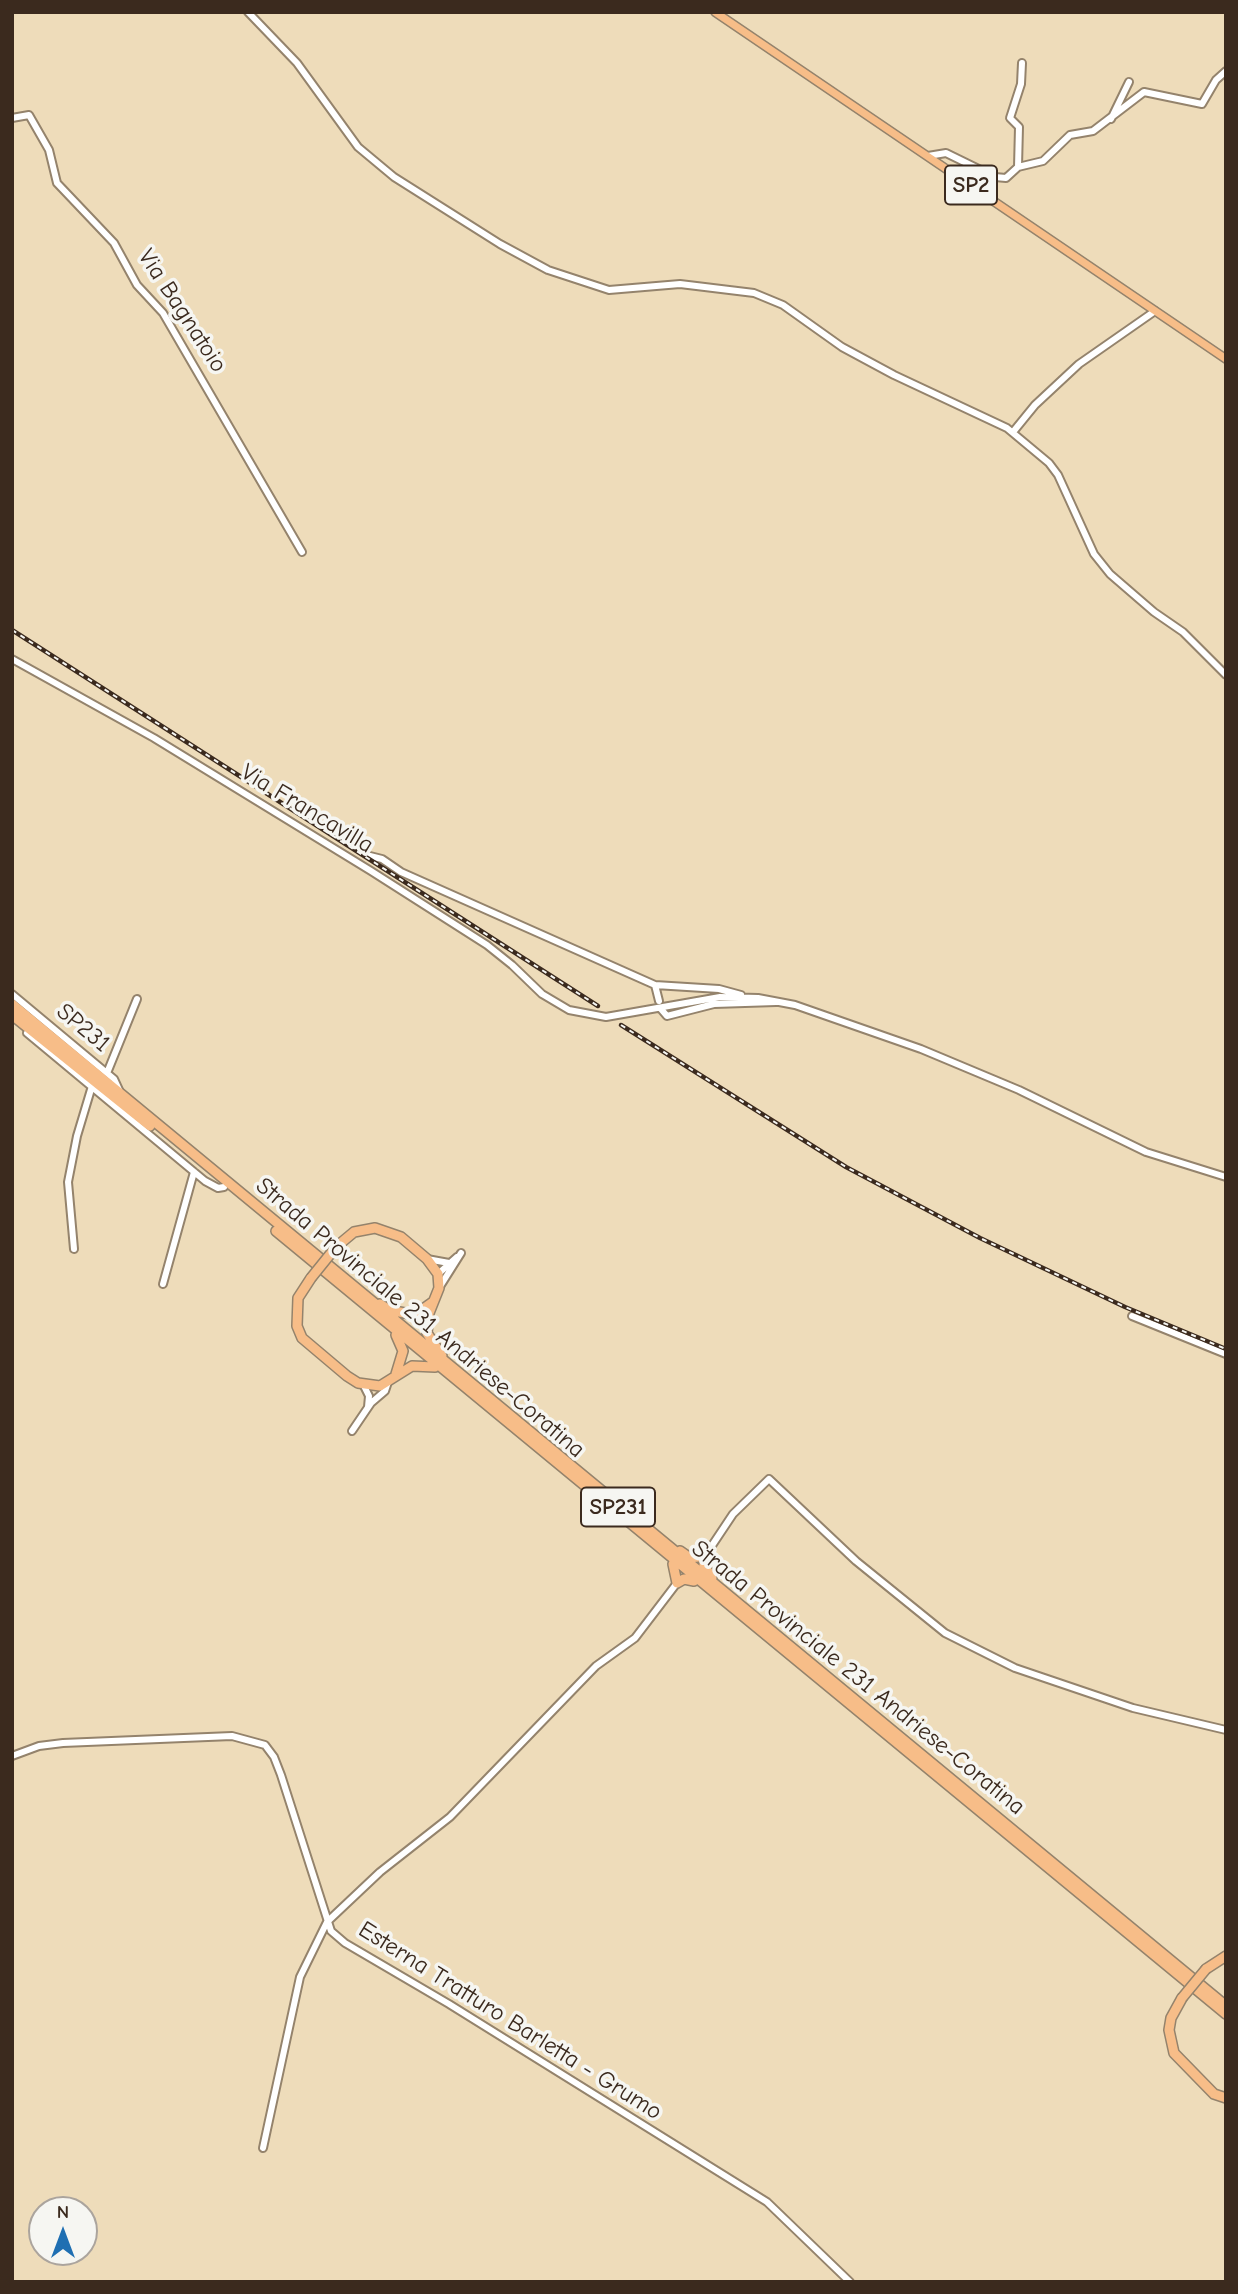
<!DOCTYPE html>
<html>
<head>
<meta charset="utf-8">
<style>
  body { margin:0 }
  #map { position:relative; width:1238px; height:2294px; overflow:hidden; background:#eedcba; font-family:"Comic Neue",sans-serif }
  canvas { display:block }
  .frame { position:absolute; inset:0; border:14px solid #3b2a1e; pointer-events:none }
  .north { position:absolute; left:28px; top:2196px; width:70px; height:70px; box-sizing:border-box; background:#f6f6f2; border:2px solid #aba49d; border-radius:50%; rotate:0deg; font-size:19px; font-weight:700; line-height:28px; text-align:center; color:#3b2a1e }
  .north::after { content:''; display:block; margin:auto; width:24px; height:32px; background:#1f6fb2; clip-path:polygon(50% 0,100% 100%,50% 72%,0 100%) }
</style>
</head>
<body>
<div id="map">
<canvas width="1238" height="2294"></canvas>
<div class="frame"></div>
<div class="north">N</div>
</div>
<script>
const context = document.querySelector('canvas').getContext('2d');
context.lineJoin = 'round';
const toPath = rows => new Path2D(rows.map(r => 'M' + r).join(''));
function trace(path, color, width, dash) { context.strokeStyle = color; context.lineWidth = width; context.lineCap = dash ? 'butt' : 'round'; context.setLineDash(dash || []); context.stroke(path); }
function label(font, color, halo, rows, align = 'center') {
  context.font = font + ' "Comic Neue",sans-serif'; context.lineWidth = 7; context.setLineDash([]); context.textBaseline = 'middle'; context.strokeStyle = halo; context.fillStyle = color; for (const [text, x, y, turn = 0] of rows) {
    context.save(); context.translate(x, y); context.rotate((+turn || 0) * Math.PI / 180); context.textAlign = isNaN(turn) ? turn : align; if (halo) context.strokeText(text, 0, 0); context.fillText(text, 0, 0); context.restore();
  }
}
const minor = toPath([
  [248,12,297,63,358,147,394,177,500,244,548,270,609,290,680,284,754,293,783,305,842,347,894,375,1007,428,1049,463,1058,475,1094,554,1110,574,1154,612,1183,632,1226,675],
  [12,118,29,115,49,150,57,183,114,243,137,285,163,313,302,552],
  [1111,119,1129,82],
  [928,156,946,153,995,177,1006,178,1018,167,1043,161,1070,135,1093,131,1144,92,1202,104,1216,80,1226,71],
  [1018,167,1019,127,1010,118,1021,84,1022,63],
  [1013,432,1035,405,1079,364,1155,311],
  [12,659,154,738,371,871,487,945,512,965,542,994,569,1010,606,1017,720,997,758,998,795,1005,921,1049,1019,1090,1146,1152,1226,1177],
  [370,856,382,859,401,872,655,985,719,989,741,995],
  [655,985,659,1001],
  [12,994,114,1079,120,1092],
  [661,1009,667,1016,714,1004,776,1002],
  [27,1033,205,1181,218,1188,224,1187],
  [107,1073,137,999],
  [74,1249,68,1182,77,1136,92,1086],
  [427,1259,449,1263],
  [438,1274,457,1257],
  [163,1284,194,1172],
  [439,1288,461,1253],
  [1132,1316,1226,1354],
  [363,1384,369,1396,368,1407],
  [352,1431,371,1403,385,1391,388,1382],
  [705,1556,733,1514,769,1479,856,1561,945,1633,1015,1668,1133,1708,1226,1730],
  [12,1756,39,1746,63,1743,232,1736,265,1745,274,1757,281,1775,331,1931,345,1943,449,2004,767,2202,850,2282],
  [263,2148,300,1977,327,1922,380,1872,450,1817,596,1666,635,1638,677,1583]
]);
const major = toPath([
  [715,12,1226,359]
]);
const highway = toPath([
  [12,1004,1226,2006],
  [12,1015,150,1126],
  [276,1231,1226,2014],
  [336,1247,354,1232,375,1228,401,1237,427,1259,438,1274,439,1288,429,1313,427,1333,442,1356],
  [311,1278,298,1298,297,1326,302,1338,347,1376,358,1383,380,1386,412,1366,435,1367],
  [380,1304,389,1310,410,1314,419,1312,433,1302],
  [396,1335,403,1351,396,1374],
  [680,1551,690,1558,705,1556,704,1565,712,1578],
  [673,1564,677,1583,684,1579,694,1581],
  [1206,1969,1226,1956],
  [1182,1998,1171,2018,1169,2030,1174,2053,1214,2094,1226,2098]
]);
trace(minor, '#94836c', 10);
trace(major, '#94836c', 10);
trace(highway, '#94836c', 12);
trace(minor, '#fff', 6);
trace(major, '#f7bd88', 7);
trace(highway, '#f7bd88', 9);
const rail = toPath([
  [12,630,598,1006],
  [621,1025,846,1167,980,1238,1125,1307,1226,1349]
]);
trace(rail, '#3b2a1e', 4.5);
trace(rail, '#f6f6f2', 2, [5]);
const highwayBridge = toPath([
  [311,1278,336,1247],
  [1182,1998,1206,1969]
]);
trace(highwayBridge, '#94836c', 12, []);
trace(highwayBridge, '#f7bd88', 9);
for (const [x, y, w] of [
  [971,185,52],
  [618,1507,74]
]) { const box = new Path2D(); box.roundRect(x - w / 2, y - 19.5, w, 39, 5); context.fillStyle = '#f6f6f2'; context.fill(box); trace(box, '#3b2a1e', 2); }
label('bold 23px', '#3b2a1e', null, [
  ["SP2",971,185],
  ["SP231",618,1507]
]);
label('24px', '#3b2a1e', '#f6f6f2', [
  ["Via Bagnatoio",182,311,57],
  ["Via Francavilla",307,809,31],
  ["SP231",83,1028,40],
  ["Strada Provinciale 231 Andriese-Coratina",420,1318,40],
  ["Strada Provinciale 231 Andriese-Coratina",858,1678,39],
  ["Esterna Tratturo Barletta - Grumo",510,2021,32]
]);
</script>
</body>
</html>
